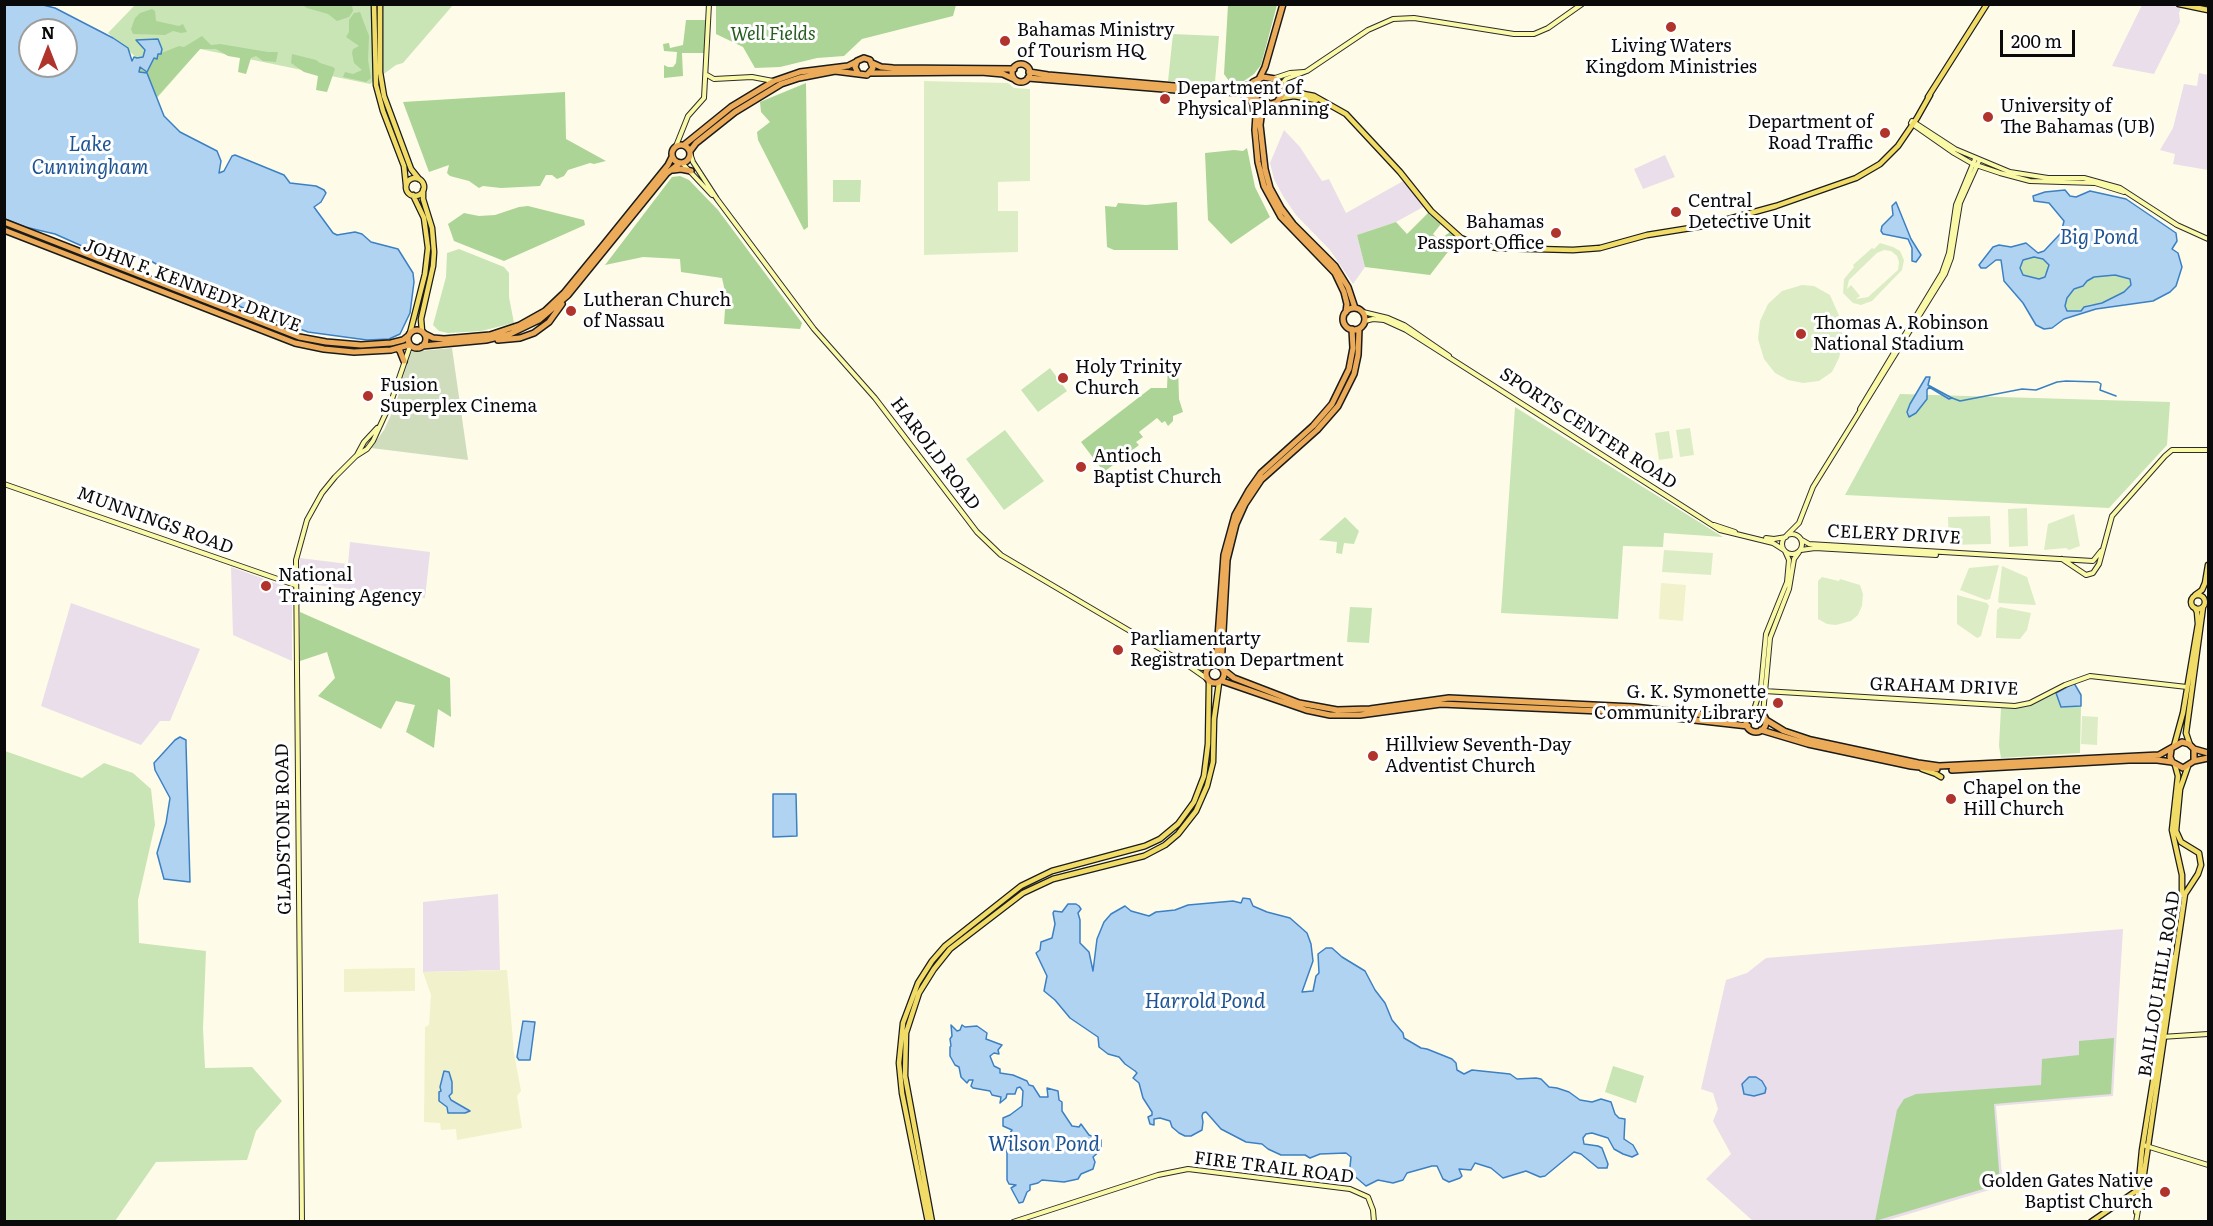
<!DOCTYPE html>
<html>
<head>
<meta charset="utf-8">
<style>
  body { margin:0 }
  #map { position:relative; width:2213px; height:1226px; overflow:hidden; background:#fefce8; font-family:Literata,serif }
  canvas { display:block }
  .frame { position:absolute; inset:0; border:6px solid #0a0a0a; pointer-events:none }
  .north { position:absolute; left:18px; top:18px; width:60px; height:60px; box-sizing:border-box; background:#fff; border:2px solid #9d9d9d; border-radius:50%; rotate:0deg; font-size:16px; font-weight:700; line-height:24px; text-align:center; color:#0a0a0a }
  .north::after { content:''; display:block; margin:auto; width:21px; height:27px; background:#b0332c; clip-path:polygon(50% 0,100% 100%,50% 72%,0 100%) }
  .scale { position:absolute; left:2000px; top:30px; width:75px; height:27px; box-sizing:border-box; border:3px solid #0a0a0a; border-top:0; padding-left:8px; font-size:18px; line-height:21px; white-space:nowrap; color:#0a0a0a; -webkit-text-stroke:4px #fff; paint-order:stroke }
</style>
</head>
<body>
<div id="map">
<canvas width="2213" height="1226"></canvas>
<div class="frame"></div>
<div class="north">N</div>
<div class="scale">200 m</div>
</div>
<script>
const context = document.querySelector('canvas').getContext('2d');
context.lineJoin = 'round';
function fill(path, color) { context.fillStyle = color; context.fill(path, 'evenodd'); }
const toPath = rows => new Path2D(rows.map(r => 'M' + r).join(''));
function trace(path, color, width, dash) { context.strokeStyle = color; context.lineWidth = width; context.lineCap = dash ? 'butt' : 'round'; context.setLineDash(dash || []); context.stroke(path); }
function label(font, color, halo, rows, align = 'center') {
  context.font = font + ' Literata,serif'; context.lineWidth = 6; context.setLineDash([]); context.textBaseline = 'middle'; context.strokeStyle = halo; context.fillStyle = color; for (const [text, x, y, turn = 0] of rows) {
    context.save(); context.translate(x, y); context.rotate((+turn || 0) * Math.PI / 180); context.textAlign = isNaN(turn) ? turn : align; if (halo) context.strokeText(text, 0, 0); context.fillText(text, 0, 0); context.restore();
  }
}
fill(toPath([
  [2142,5,2172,5,2181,8,2179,13,2180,22,2154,74,2112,66],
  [2199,73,2208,75,2208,170,2173,164,2175,154,2160,150,2173,128,2184,84,2197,86],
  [1284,130,1300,147,1322,181,1329,179,1346,213,1405,180,1425,206,1396,222,1357,235,1365,267,1353,284,1330,250,1296,215,1283,196,1274,179,1270,163],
  [1665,155,1675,177,1643,189,1634,169],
  [350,542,430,552,425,598,299,583,300,558,348,564],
  [231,567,292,589,292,661,233,635],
  [71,603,200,649,170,721,160,721,141,745,41,706],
  [498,894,500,970,423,972,423,902],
  [2123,929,2113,1096,1996,1106,2003,1186,1885,1221,1753,1221,1706,1179,1731,1154,1713,1121,1718,1109,1713,1093,1701,1089,1726,980,1747,973,1766,958]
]), '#e9dee9');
fill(toPath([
  [1661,583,1686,585,1683,621,1659,619],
  [415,968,415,991,344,992,344,969],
  [507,970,514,1053,521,1091,517,1096,522,1128,457,1140,456,1129,441,1130,440,1123,424,1122,425,1027,429,1025,431,995,423,972]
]), '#f1f1cb');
fill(toPath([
  [135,5,453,5,403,63,396,65,370,84,200,49,157,98,143,73,137,58,108,33],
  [1173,34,1219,36,1215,82,1168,81],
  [833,180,861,180,860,202,833,202],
  [459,249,504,267,509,273,509,297,514,323,481,331,448,333,439,331,433,325,446,277,447,253],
  [2034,257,2043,259,2050,265,2045,277,2039,279,2023,276,2020,267,2023,260],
  [2115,275,2130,279,2131,285,2124,292,2102,303,2088,305,2081,311,2067,312,2065,306,2067,298,2074,289,2083,286,2087,281,2094,277],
  [1050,368,1067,391,1038,412,1021,390],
  [1900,394,2170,402,2167,445,2109,508,1845,495],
  [1515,407,1723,537,1664,533,1663,547,1623,546,1618,619,1501,613],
  [1005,430,1044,481,1004,510,966,459],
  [1345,517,1359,531,1354,544,1344,543,1342,554,1336,553,1337,542,1319,540],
  [1350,607,1372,608,1369,643,1347,642],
  [2056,693,2061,707,2081,706,2080,753,2001,758,1999,746,2001,708,2028,706],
  [5,751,82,778,104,763,133,773,151,789,155,825,138,900,139,943,206,951,203,1028,205,1068,252,1067,282,1101,256,1131,247,1160,156,1162,115,1221,5,1221],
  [1613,1066,1644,1076,1636,1103,1605,1092]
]), '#c9e5b5');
fill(toPath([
  [302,5,352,5,353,11,349,17,337,21,328,14,307,8],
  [716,5,716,4,956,5,953,16,862,39,844,56,817,58,780,67,755,68,743,47,716,34],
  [1228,5,1277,5,1261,65,1254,74,1244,81,1229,81,1224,74],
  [152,9,155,11,156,21,179,26,183,24,187,32,181,33,173,31,165,35,133,34,131,29,135,18,140,13],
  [360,12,369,36,368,60,371,78,366,82,343,77,345,72,353,74,362,70,354,63,352,53,353,49,359,46,346,37,349,32,349,20,354,13],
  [686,20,707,20,705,53,682,53,683,76,664,78,664,65,668,67,673,67,676,63,677,52,664,51,663,44,669,43,670,48,683,45],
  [202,36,211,45,220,44,268,52,278,52,276,62,263,61,256,56,251,58,246,74,238,72,240,58,228,56,216,49,200,49,157,97,143,73,139,72,140,66,144,68,145,62,154,57,157,59,159,54,179,46,184,47],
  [292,54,316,60,320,63,333,67,335,69,327,92,316,90,318,76,304,72,291,63],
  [806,83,808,227,804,230,758,140,757,132,770,122,761,112,760,102],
  [565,92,566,139,606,161,594,164,590,163,568,170,564,176,557,179,552,175,546,175,540,186,501,188,483,186,479,188,469,181,450,176,447,173,449,165,429,172,403,102],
  [1247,148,1255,187,1270,217,1231,244,1208,220,1205,153,1234,150,1243,151],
  [680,176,689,180,718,210,802,323,800,329,724,324,726,296,722,278,681,272,680,259,643,257,605,265,672,177],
  [1177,202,1178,250,1114,250,1107,247,1105,206,1116,207,1118,203,1146,205],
  [528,206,584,220,585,225,504,261,454,241,448,224,464,213,479,216,495,215,519,207],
  [1428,213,1441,224,1433,234,1439,240,1450,232,1458,239,1430,275,1365,267,1357,235,1396,222,1407,234],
  [1168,365,1178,366,1179,399,1183,412,1173,416,1173,421,1168,426,1165,421,1162,423,1157,418,1139,432,1143,437,1136,442,1139,445,1104,472,1081,442,1151,388,1167,388],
  [300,612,450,678,451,717,438,709,434,748,406,732,415,705,396,701,381,729,318,696,335,678,327,652,300,661],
  [2114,1038,2111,1094,1994,1104,2000,1184,1875,1221,1897,1110,1904,1099,1916,1094,2041,1085,2042,1059,2079,1055,2079,1041]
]), '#acd496');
fill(toPath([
  [452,348,468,460,371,448,384,430,396,404,410,352]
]), '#cfddbd');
fill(toPath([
  [924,81,1008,83,1014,88,1030,89,1030,181,998,182,998,211,1018,211,1018,252,924,255],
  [1880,243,1893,247,1900,251,1904,260,1902,270,1872,301,1861,305,1853,303,1843,293,1844,279,1854,267,1853,265,1872,248,1874,249],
  [1884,250,1891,251,1897,256,1899,262,1898,270,1868,297,1856,299,1860,296,1851,285,1847,289,1849,280,1877,253],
  [1802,285,1814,286,1830,295,1841,320,1843,342,1839,358,1832,372,1819,381,1803,383,1788,380,1775,373,1764,359,1758,339,1760,321,1768,304,1782,291],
  [1690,428,1694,455,1680,457,1676,430],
  [1669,431,1673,458,1659,460,1655,433],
  [2027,508,2028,546,2009,547,2008,509],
  [2074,514,2080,546,2069,550,2066,548,2044,550,2048,524],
  [1990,516,1991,544,1949,545,1948,517],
  [1664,550,1713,553,1711,575,1662,572],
  [1999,565,1990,599,1986,600,1960,590,1969,568],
  [2002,566,2027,577,2036,605,1999,603,1998,601],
  [1822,577,1839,581,1840,579,1860,585,1863,594,1862,606,1858,615,1851,621,1836,625,1827,624,1818,619,1818,581],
  [1957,595,1987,603,1989,606,1981,636,1977,638,1957,624],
  [2000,607,2031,613,2027,630,2020,639,1996,638,1997,610],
  [2082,716,2098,717,2097,745,2081,744]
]), '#dcedc6');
const water = toPath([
  [5,4,43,5,55,8,113,38,128,48,132,61,134,57,137,58,143,57,145,50,136,40,158,39,162,49,161,54,158,54,157,59,154,58,147,72,140,67,139,72,147,73,164,116,180,132,217,151,221,161,219,173,224,171,232,156,235,155,284,175,290,183,316,186,324,190,326,193,321,202,314,207,333,233,337,235,355,232,362,234,371,242,398,249,413,273,414,282,410,313,400,334,389,339,367,340,308,332,248,310,203,290,149,260,121,254,100,254,55,234,25,227,5,219,5,4],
  [30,30,66,30,66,66,30,66,30,30],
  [2065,190,2070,196,2076,197,2090,191,2126,199,2176,233,2177,241,2172,249,2178,253,2182,267,2176,286,2170,292,2153,301,2096,309,2064,319,2052,328,2044,329,2036,325,2023,303,2004,281,2001,260,1996,260,1986,268,1981,268,1979,265,1993,247,1999,245,2011,247,2026,243,2038,253,2044,251,2061,233,2064,221,2049,203,2034,201,2033,196,2045,192,2065,190],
  [2034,257,2043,259,2049,265,2045,277,2039,279,2023,275,2020,268,2023,260,2034,257],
  [2115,275,2130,279,2131,285,2124,292,2102,303,2084,307,2081,311,2067,311,2065,306,2067,298,2074,289,2083,286,2087,281,2094,277,2115,275],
  [1896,202,1911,239,1921,255,1916,262,1912,261,1912,248,1908,239,1883,234,1881,231,1882,226,1893,215,1892,206,1896,202],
  [1926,377,1930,377,1928,385,1952,398,1949,399,1929,387,1927,390,1927,399,1916,413,1909,417,1907,412,1910,404,1926,377],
  [2074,683,2081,695,2081,706,2061,707,2056,693,2074,683],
  [180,737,186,740,186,744,190,882,164,879,157,853,166,823,170,798,155,770,154,763,175,740,180,737],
  [773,794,796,794,797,836,773,837,773,794],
  [1243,898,1250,899,1253,906,1267,912,1290,918,1307,933,1311,944,1313,961,1302,992,1313,991,1316,976,1319,973,1318,954,1326,948,1332,948,1342,957,1365,971,1375,990,1385,1003,1392,1020,1403,1033,1404,1038,1421,1048,1427,1049,1452,1059,1456,1063,1457,1070,1464,1074,1472,1070,1510,1074,1517,1079,1536,1078,1541,1079,1549,1087,1557,1088,1569,1092,1580,1100,1592,1102,1601,1099,1611,1102,1615,1114,1619,1118,1625,1119,1624,1139,1633,1145,1638,1154,1632,1157,1623,1154,1614,1149,1608,1138,1592,1133,1586,1134,1583,1138,1584,1144,1598,1146,1602,1148,1608,1164,1607,1168,1598,1168,1581,1154,1574,1152,1545,1176,1540,1177,1526,1171,1503,1178,1491,1168,1475,1163,1471,1170,1459,1169,1462,1176,1460,1178,1449,1182,1443,1179,1437,1166,1432,1166,1407,1173,1403,1180,1393,1183,1378,1180,1366,1186,1352,1174,1350,1167,1351,1157,1346,1153,1320,1154,1310,1158,1305,1155,1281,1155,1268,1149,1262,1144,1246,1142,1221,1129,1206,1112,1203,1113,1202,1116,1203,1122,1202,1130,1191,1136,1185,1136,1179,1133,1172,1127,1170,1121,1160,1118,1154,1119,1154,1125,1150,1124,1148,1117,1152,1115,1152,1112,1143,1098,1139,1083,1133,1078,1137,1073,1135,1071,1125,1064,1119,1057,1108,1054,1099,1047,1098,1037,1070,1018,1055,1000,1044,991,1047,976,1036,953,1040,950,1041,942,1052,938,1055,924,1053,913,1054,911,1062,912,1068,904,1076,904,1079,906,1081,909,1078,913,1080,920,1080,943,1089,952,1093,971,1097,939,1104,922,1111,914,1125,906,1131,911,1149,916,1156,912,1175,910,1188,905,1233,901,1241,903,1243,898],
  [523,1021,535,1022,530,1060,519,1060,517,1057,523,1021],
  [962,1025,965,1027,977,1026,987,1033,986,1039,1002,1045,998,1050,999,1054,994,1053,990,1056,994,1066,1000,1069,1000,1073,1013,1075,1027,1081,1029,1085,1033,1086,1040,1097,1048,1097,1047,1088,1058,1091,1059,1100,1062,1102,1062,1111,1072,1126,1079,1127,1081,1124,1089,1135,1101,1140,1101,1150,1093,1157,1095,1162,1093,1169,1081,1174,1078,1179,1064,1182,1042,1180,1038,1183,1030,1185,1030,1190,1027,1192,1023,1202,1019,1203,1011,1188,1016,1185,1009,1184,1007,1180,1007,1153,1004,1143,1012,1130,1003,1126,1003,1118,1010,1115,1022,1106,1023,1091,1020,1087,1017,1088,1015,1094,1007,1094,1006,1098,1000,1103,1001,1097,992,1095,990,1091,973,1088,971,1086,973,1080,969,1080,967,1083,961,1077,959,1067,955,1065,950,1056,950,1047,951,1046,950,1039,952,1036,951,1025,957,1031,960,1030,962,1025],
  [444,1071,449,1072,452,1082,452,1093,449,1096,451,1100,470,1111,465,1113,448,1113,447,1107,439,1101,439,1092,441,1091,440,1087,444,1071],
  [1749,1077,1756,1077,1762,1081,1766,1088,1765,1093,1754,1096,1744,1094,1742,1084,1749,1077]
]);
fill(water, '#b1d3f2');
trace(water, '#3c80c4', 1.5);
trace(toPath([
  [1952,398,1960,401,2022,389,2036,390,2057,382,2066,381,2098,382,2101,384,2100,390,2116,396]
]), '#3c80c4', 1.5);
const secondary = toPath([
  [707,75,714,79,752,77,773,81],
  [1275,78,1290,73,1304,72],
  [1282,84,1286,79,1307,71,1368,30,1393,19,1414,18,1514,34,1534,34,1548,28,1582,4],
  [1912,121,1955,149,2010,172,2048,178,2084,178,2120,188,2177,225,2208,239],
  [1911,123,1954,153,1973,164,2000,173,2030,181,2095,183,2124,192],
  [676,146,688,116,704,98,709,4],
  [690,153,693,162,717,199,814,329,875,398,977,532,1001,555,1186,664,1206,678],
  [682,163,712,195],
  [1363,312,1388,318,1404,325,1449,356],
  [1365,321,1373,319,1384,320,1406,330,1720,530,1773,543,1784,550],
  [1860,409,1942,273,1949,253,1956,205,1975,159],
  [357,455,364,442,377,428],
  [4,484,295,585],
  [1714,525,1735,532],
  '1782 544a10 10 0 1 1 20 0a10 10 0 1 1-20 0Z',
  [1787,535,1799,523,1813,487,1945,274,1951,258,1960,203,1979,161],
  [1766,538,1774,539,1786,537],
  [1802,540,1809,544,2093,561,2101,551],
  [1801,550,1815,548,1936,555],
  [2062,559,2086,575,2093,573,2099,564,2112,516,2165,456,2172,450,2208,450],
  [1193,666,1202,668,1209,667],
  [1764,691,2015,706,2030,703,2065,685,2090,676,2187,687],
  [1753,713,1761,687,1766,634,1787,582,1789,560,1785,551],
  [1763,714,1770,638,1789,589,1794,559,1799,552],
  [2161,1037,2208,1034],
  [2143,1145,2208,1165],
  [2136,1212,2138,1191],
  [302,1222,296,560,307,520,322,493,335,477,356,456,367,449,373,441,391,402,410,346],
  [1013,1222,1158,1175,1188,1169,1350,1189,1368,1197,1373,1210,1374,1222],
  [2136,1222,2142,1187]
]);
const primary = toPath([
  [374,4,376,85,383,111,404,166,406,185],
  [380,4,380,72,384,96,411,169,419,179],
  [2179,4,2208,10],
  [1283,90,1314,96,1346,114,1400,172,1431,211,1461,238,1479,245,1498,248,1573,250,1600,248,1647,235,1703,226,1776,206,1856,178,1880,164,1898,146,1917,118,1930,95],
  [1928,97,1987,4],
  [1281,98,1294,96,1316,100],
  '406 187a9 9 0 1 1 18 0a9 9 0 1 1-18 0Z',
  [422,331,421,319,433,266,434,252,432,228,423,199,423,190],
  [410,333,425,274,428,248,424,218,413,195],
  [2195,595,2202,590,2205,583,2208,565],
  '2191 602a7 7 0 1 1 14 0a7 7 0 1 1-14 0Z',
  [2190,745,2186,733,2203,607],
  [2174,746,2183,713,2198,624,2197,612,2195,608],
  [2175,765,2178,776,2172,830,2182,875,2182,895],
  [1922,769,1936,774,1941,777],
  [2138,1191,2142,1150,2173,957],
  [928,1222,902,1093,899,1063,903,1023,918,983,932,961,945,946,1021,886,1052,871,1145,846,1160,839,1178,824,1194,802,1204,776,1208,744,1209,682],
  [932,1222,905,1076,906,1033,919,993,934,969,950,949,1023,893,1053,879,1144,856,1165,845,1178,834,1196,811,1207,786,1213,762,1214,719,1219,683],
  [2091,1222,2142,1187,2185,894,2198,874,2201,865,2199,853,2181,842,2176,831,2180,789,2188,766]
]);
const highway = toPath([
  [872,63,881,67,893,68,1014,69],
  '1012 73a9 9 0 1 1 18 0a9 9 0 1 1-18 0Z',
  [1029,72,1048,75,1186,87,1245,86,1253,84],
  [870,73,981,72,1003,74,1014,79],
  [1260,77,1265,67,1283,4],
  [1263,77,1275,79,1282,84,1282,95,1277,102,1271,104,1259,101,1252,95,1253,82,1263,77],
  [1028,78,1176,90],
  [1203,90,1252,94],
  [1244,95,1248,97,1253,104,1254,114],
  [1257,100,1255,130,1258,162,1264,186,1281,217,1335,273,1344,292,1347,304,1346,312],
  [1268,103,1262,109,1260,125,1265,169,1270,188,1281,208,1293,224,1335,266,1348,287,1355,308],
  '672 154a9 9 0 1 1 18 0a9 9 0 1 1-18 0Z',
  [684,145,731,107,774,81,800,72,848,66,856,62],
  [690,151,696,143,735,112,781,84,799,78,835,71,867,75,873,68,870,60,864,58,857,61,855,67,858,73],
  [673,170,681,169,691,171],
  [4,222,299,337,326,342,361,345,391,343,403,340,408,336],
  [4,230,295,343,324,349,354,352,391,350,409,345],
  '1343 319a11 11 0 1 1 22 0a11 11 0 1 1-22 0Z',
  '408 339a9 9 0 1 1 18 0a9 9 0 1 1-18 0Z',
  [425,334,433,338,444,339,490,335,520,325,545,311,564,293,605,243,668,165,672,157],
  [498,340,520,338,534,333,549,322,562,304],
  [422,346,486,340,510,334,539,320,568,295,667,173,680,163],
  [398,349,400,351,404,361],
  '1206 674a9 9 0 1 1 18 0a9 9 0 1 1-18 0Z',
  [1211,666,1217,651,1224,555,1235,515,1249,490,1261,473,1313,426,1332,404,1349,369,1353,348,1352,329],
  [1221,667,1227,560,1236,524,1245,504,1261,480,1317,430,1338,406,1354,374,1358,355,1359,329],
  [1224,670,1234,678,1299,703,1337,710,1370,709,1449,698,1634,707,1733,718,1748,717],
  [1222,681,1306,710,1330,715,1360,715,1441,704,1623,712,1748,726],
  '1746 722a10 10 0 1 1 20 0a10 10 0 1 1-20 0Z',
  [1766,720,1784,731,1811,740,1918,763,1939,766,2159,755,2182,742,2189,744,2194,749,2208,753],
  [1761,730,1808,744,1911,766,1937,769],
  [2171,750,2170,757,2172,762,2183,768,2194,761,2194,749],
  [2194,761,2208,758],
  [1952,770,2129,760,2157,760,2172,762]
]);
trace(secondary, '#2c2c2c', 6);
trace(primary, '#1b1b1b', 7);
trace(highway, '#1b1b1b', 8);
trace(secondary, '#faf9a7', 4);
trace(primary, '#f0dc66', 4.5);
trace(highway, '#ebab59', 5);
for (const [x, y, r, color] of [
  [1671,27,6,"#b0332c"],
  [1005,41,6,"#b0332c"],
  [1165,99,6,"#b0332c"],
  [1988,117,6,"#b0332c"],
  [1885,133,6,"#b0332c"],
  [1676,212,6,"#b0332c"],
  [1556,233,6,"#b0332c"],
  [571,311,6,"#b0332c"],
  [1801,334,6,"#b0332c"],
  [1063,378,6,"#b0332c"],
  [368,396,6,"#b0332c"],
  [1081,467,6,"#b0332c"],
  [266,586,6,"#b0332c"],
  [1118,650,6,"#b0332c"],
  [1778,703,6,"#b0332c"],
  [1373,756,6,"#b0332c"],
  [1951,799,6,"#b0332c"],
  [2165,1192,6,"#b0332c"]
]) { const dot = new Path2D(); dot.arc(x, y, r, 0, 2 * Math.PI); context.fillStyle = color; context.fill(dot); trace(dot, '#fff', 2); }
label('18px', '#0a0a0a', '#fff', [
  ["Bahamas Ministry",1017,31],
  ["of Tourism HQ",1017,52],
  ["Living Waters",1671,47,"center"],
  ["Kingdom Ministries",1671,68,"center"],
  ["Department of",1177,89],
  ["Physical Planning",1177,110],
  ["University of",2000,107],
  ["The Bahamas (UB)",2000,128],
  ["Department of",1873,123,"right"],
  ["Road Traffic",1873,144,"right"],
  ["Central",1688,202],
  ["Detective Unit",1688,223],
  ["Bahamas",1544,223,"right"],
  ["Passport Office",1544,244,"right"],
  ["Lutheran Church",583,301],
  ["of Nassau",583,322],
  ["Thomas A. Robinson",1813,324],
  ["National Stadium",1813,345],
  ["Holy Trinity",1075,368],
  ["Church",1075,389],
  ["Fusion",380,386],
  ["Superplex Cinema",380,407],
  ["Antioch",1093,457],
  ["Baptist Church",1093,478],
  ["National",278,576],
  ["Training Agency",278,597],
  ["Parliamentarty",1130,640],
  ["Registration Department",1130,661],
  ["G. K. Symonette",1766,693,"right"],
  ["Community Library",1766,714,"right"],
  ["Hillview Seventh-Day",1385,746],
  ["Adventist Church",1385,767],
  ["Chapel on the",1963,789],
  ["Hill Church",1963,810],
  ["Golden Gates Native",2153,1182,"right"],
  ["Baptist Church",2153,1203,"right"]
], 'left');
label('italic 18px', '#265c20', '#fff', [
  ["Well Fields",773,35]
]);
label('18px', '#0a0a0a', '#fff', [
  ["JOHN F. KENNEDY DRIVE",192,286,21],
  ["SPORTS CENTER ROAD",1588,429,33],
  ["HAROLD ROAD",935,454,53],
  ["MUNNINGS ROAD",155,521,20],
  ["CELERY DRIVE",1894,535,3],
  ["GRAHAM DRIVE",1944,687,2],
  ["GLADSTONE ROAD",284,829,-91],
  ["BAILLOU HILL ROAD",2160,984,-81],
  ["FIRE TRAIL ROAD",1274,1168,7]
]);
label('italic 20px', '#1d5392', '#fff', [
  ["Lake",90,145],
  ["Cunningham",90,168],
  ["Big Pond",2099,238],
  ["Harrold Pond",1205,1002],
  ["Wilson Pond",1044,1145]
]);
</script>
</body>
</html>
